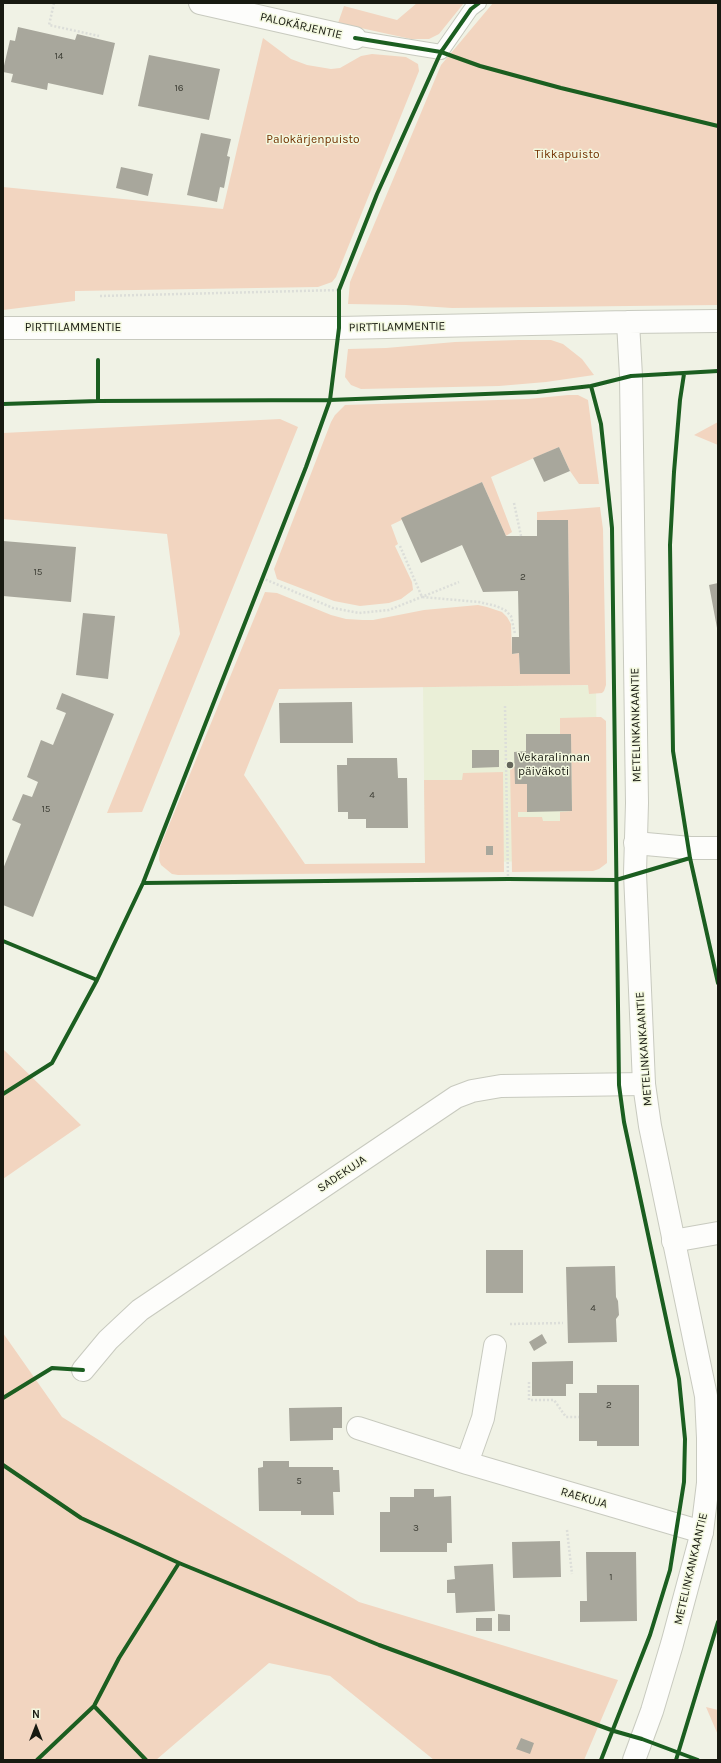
<!DOCTYPE html>
<html>
<head>
<meta charset="utf-8">
<style>
  body { margin:0 }
  #map { position:relative; width:721px; height:1763px; overflow:hidden; background:#f0f2e5; font-family:Karla,sans-serif }
  canvas { display:block }
  .frame { position:absolute; inset:0; border:4px solid #181a11; pointer-events:none }
  .north { position:absolute; left:16px; top:1707px; width:40px; height:40px; -webkit-text-stroke:3px #f3f8df; paint-order:stroke; rotate:0deg; font-size:11px; font-weight:700; line-height:16px; text-align:center; color:#181a11 }
  .north::after { content:''; display:block; margin:auto; width:14px; height:18px; background:#181a11; clip-path:polygon(50% 0,100% 100%,50% 72%,0 100%) }
</style>
</head>
<body>
<div id="map">
<canvas width="721" height="1763"></canvas>
<div class="frame"></div>
<div class="north">N</div>
</div>
<script>
const context = document.querySelector('canvas').getContext('2d');
context.lineJoin = 'round';
function fill(path, color) { context.fillStyle = color; context.fill(path, 'evenodd'); }
const toPath = rows => new Path2D(rows.map(r => 'M' + r).join(''));
function trace(path, color, width, dash) { context.strokeStyle = color; context.lineWidth = width; context.lineCap = dash ? 'butt' : 'round'; context.setLineDash(dash || []); context.stroke(path); }
function label(font, color, halo, rows, align = 'center') {
  context.font = font + ' Karla,sans-serif'; context.lineWidth = 3; context.setLineDash([]); context.textBaseline = 'middle'; context.strokeStyle = halo; context.fillStyle = color; for (const [text, x, y, turn = 0] of rows) {
    context.save(); context.translate(x, y); context.rotate((+turn || 0) * Math.PI / 180); context.textAlign = isNaN(turn) ? turn : align; if (halo) context.strokeText(text, 0, 0); context.fillText(text, 0, 0); context.restore();
  }
}
fill(toPath([
  [596,685,598,860,425,863,423,687]
]), '#eaefd7');
fill(toPath([
  [417,3,464,3,439,34,429,39,411,39,338,23,344,6,397,20],
  [493,3,718,3,718,305,452,308,406,305,348,304,350,282,441,65],
  [263,38,291,59,307,65,331,69,340,68,361,56,372,54,406,57,418,64,419,71,336,277,332,282,318,287,75,291,75,301,3,310,3,187,223,209],
  [518,340,551,340,563,344,582,359,594,375,546,382,499,386,361,389,351,385,345,377,348,349,386,348,455,342],
  [568,395,578,395,588,400,599,484,579,484,570,471,559,447,491,477,512,532,506,536,482,482,391,525,398,544,395,546,412,582,413,590,401,599,389,603,360,606,334,601,277,579,274,569,331,422,335,415,345,405,528,399],
  [280,419,298,427,142,812,107,813,180,634,167,534,3,519,3,433],
  [718,422,718,445,694,435],
  [600,507,603,529,606,685,604,691,602,693,589,694,588,685,279,689,244,775,305,864,425,863,424,780,462,780,463,773,503,772,504,872,178,875,172,874,161,865,159,860,160,847,265,592,277,593,331,615,346,619,363,620,373,620,424,610,478,605,487,607,502,612,507,617,511,624,512,654,519,653,520,674,570,674,568,520,537,520,537,512],
  [596,717,601,717,606,721,607,863,599,869,593,871,512,872,510,766,515,766,515,784,527,784,527,812,518,812,518,817,542,817,543,821,560,821,560,812,572,811,571,734,560,734,560,718],
  [3,1049,81,1125,3,1179],
  [3,1333,62,1417,359,1602,618,1680,584,1760,434,1760,330,1676,269,1663,156,1760,3,1760],
  [706,1707,718,1710,718,1735]
]), '#f2d5c0');
fill(toPath([
  [18,27,75,40,77,34,115,43,103,95,48,83,47,90,11,82,13,74,3,72,3,70,10,40,15,41],
  [149,55,220,69,209,120,138,106],
  [201,133,231,139,227,156,230,157,224,188,220,187,217,202,187,195],
  [121,167,153,174,148,196,116,188],
  [559,447,570,471,544,482,533,458],
  [482,482,506,536,537,536,537,520,568,520,570,674,520,674,519,653,512,654,512,637,519,637,518,591,483,592,462,545,421,563,401,518],
  [3,541,76,547,71,602,3,596],
  [718,583,718,627,717,628,709,585],
  [83,613,115,616,108,679,76,675],
  [62,693,114,714,33,917,3,905,3,869,21,824,12,820,23,794,32,797,38,782,27,777,41,740,53,745,66,713,56,709],
  [352,702,353,743,280,743,279,703],
  [526,734,571,734,572,811,527,812,527,784,515,784,514,752,526,751],
  [472,750,499,750,499,767,472,768],
  [347,758,397,758,398,778,407,778,408,828,366,828,366,819,348,819,348,812,338,812,337,765,347,765],
  [486,846,493,846,493,855,486,855],
  [486,1250,523,1250,523,1293,486,1293],
  [615,1266,616,1297,618,1301,619,1315,616,1319,617,1342,568,1343,566,1267],
  [542,1334,547,1343,534,1351,529,1342],
  [573,1361,573,1384,566,1384,566,1396,532,1396,532,1362],
  [597,1385,639,1385,639,1446,597,1446,597,1441,579,1441,579,1393,597,1393],
  [342,1407,342,1428,333,1428,333,1440,290,1441,289,1408],
  [263,1461,289,1461,289,1467,333,1467,333,1470,339,1470,340,1492,333,1492,334,1515,301,1515,301,1511,259,1511,258,1468,263,1467],
  [414,1489,434,1489,434,1497,451,1496,452,1543,447,1543,447,1552,380,1552,380,1512,390,1512,390,1497,414,1497],
  [560,1541,561,1577,513,1578,512,1542],
  [586,1552,636,1552,637,1621,580,1622,580,1601,587,1601],
  [493,1564,495,1611,456,1613,455,1593,447,1593,447,1580,455,1579,454,1566],
  [498,1614,510,1615,510,1631,498,1631],
  [476,1618,492,1618,492,1631,476,1631],
  [521,1738,534,1743,530,1754,516,1749]
]), '#a8a79c');
const service = toPath([
  [355,38,441,52,471,9,479,3]
]);
const minor = toPath([
  [200,3,355,38],
  [635,843,690,848,718,848],
  [673,1241,718,1233],
  [495,1346,483,1418,467,1463,702,1532],
  [83,1370,108,1340,140,1310,456,1097,472,1091,501,1086,644,1084],
  [358,1428,467,1463]
]);
const tertiary = toPath([
  [628,322,631,376,637,803,635,873,644,1084,650,1126,706,1396,708,1438,708,1483,702,1532,672,1644,652,1711,634,1760],
  [3,328,339,328,628,322,718,321]
]);
trace(service, '#c8cabf', 16);
trace(minor, '#c8cabf', 24);
trace(tertiary, '#c8cabf', 24);
trace(toPath([
  [54,3,49,25,99,36],
  [100,296,339,290],
  [514,503,521,536],
  [400,546,422,597,479,602,496,606,505,610,511,616,515,634],
  [262,578,333,608,359,613,389,610,459,582],
  [505,706,508,879],
  [510,1324,563,1323],
  [529,1382,529,1400,554,1400,566,1417,579,1417],
  [567,1530,572,1574]
]), '#dcded9', 2.5, [2, 2]);
trace(service, '#fdfdfb', 14);
trace(minor, '#fdfdfb', 22);
trace(tertiary, '#fdfdfb', 22);
trace(toPath([
  [479,3,471,9,441,52,377,194,339,290,339,328,330,400,537,392,591,386,631,376,718,371],
  [355,38,441,52,480,66,561,88,718,126],
  [684,374,680,400,674,472,670,545,673,751,690,858,718,983],
  [591,386,601,424,612,528,619,1085,624,1122,679,1379,685,1439,684,1482,670,1570,650,1635,601,1760],
  [3,404,98,401],
  [143,883,508,879,616,880,690,858],
  [3,941,97,980],
  [3,1094,52,1063,97,980,143,883,306,467,330,400,98,401,98,360],
  [3,1398,52,1368,83,1370],
  [3,1465,81,1518,179,1563,379,1645,614,1731,642,1739,698,1760],
  [94,1706,146,1760],
  [37,1760,94,1706,119,1658,179,1563],
  [676,1760,718,1622]
]), '#1b5e20', 4);
for (const [x, y, r, color] of [
  [510,765,4,"#64665b"]
]) { const dot = new Path2D(); dot.arc(x, y, r, 0, 2 * Math.PI); context.fillStyle = color; context.fill(dot); trace(dot, '#f3f8df', 1.5); }
label('10px', '#3c3d34', null, [
  ["14",59,56],
  ["16",179,88],
  ["15",38,572],
  ["2",523,577],
  ["4",372,795],
  ["15",46,809],
  ["4",593,1308],
  ["2",609,1405],
  ["5",299,1481],
  ["3",416,1528],
  ["1",611,1577]
]);
label('12px', '#181a11', '#f3f8df', [
  ["PALOKÄRJENTIE",301,26,13],
  ["PIRTTILAMMENTIE",397,327,-1],
  ["PIRTTILAMMENTIE",73,328],
  ["METELINKANKAANTIE",636,725,-91],
  ["METELINKANKAANTIE",644,1049,-94],
  ["SADEKUJA",342,1174,-34],
  ["RAEKUJA",584,1498,16],
  ["METELINKANKAANTIE",691,1569,-77]
]);
label('12px', '#733202', '#f3f8df', [
  ["Palokärjenpuisto",313,140],
  ["Tikkapuisto",567,155]
]);
label('12px', '#181a11', '#f3f8df', [
  ["Vekaralinnan",518,758],
  ["päiväkoti",518,772]
], 'left');
</script>
</body>
</html>
